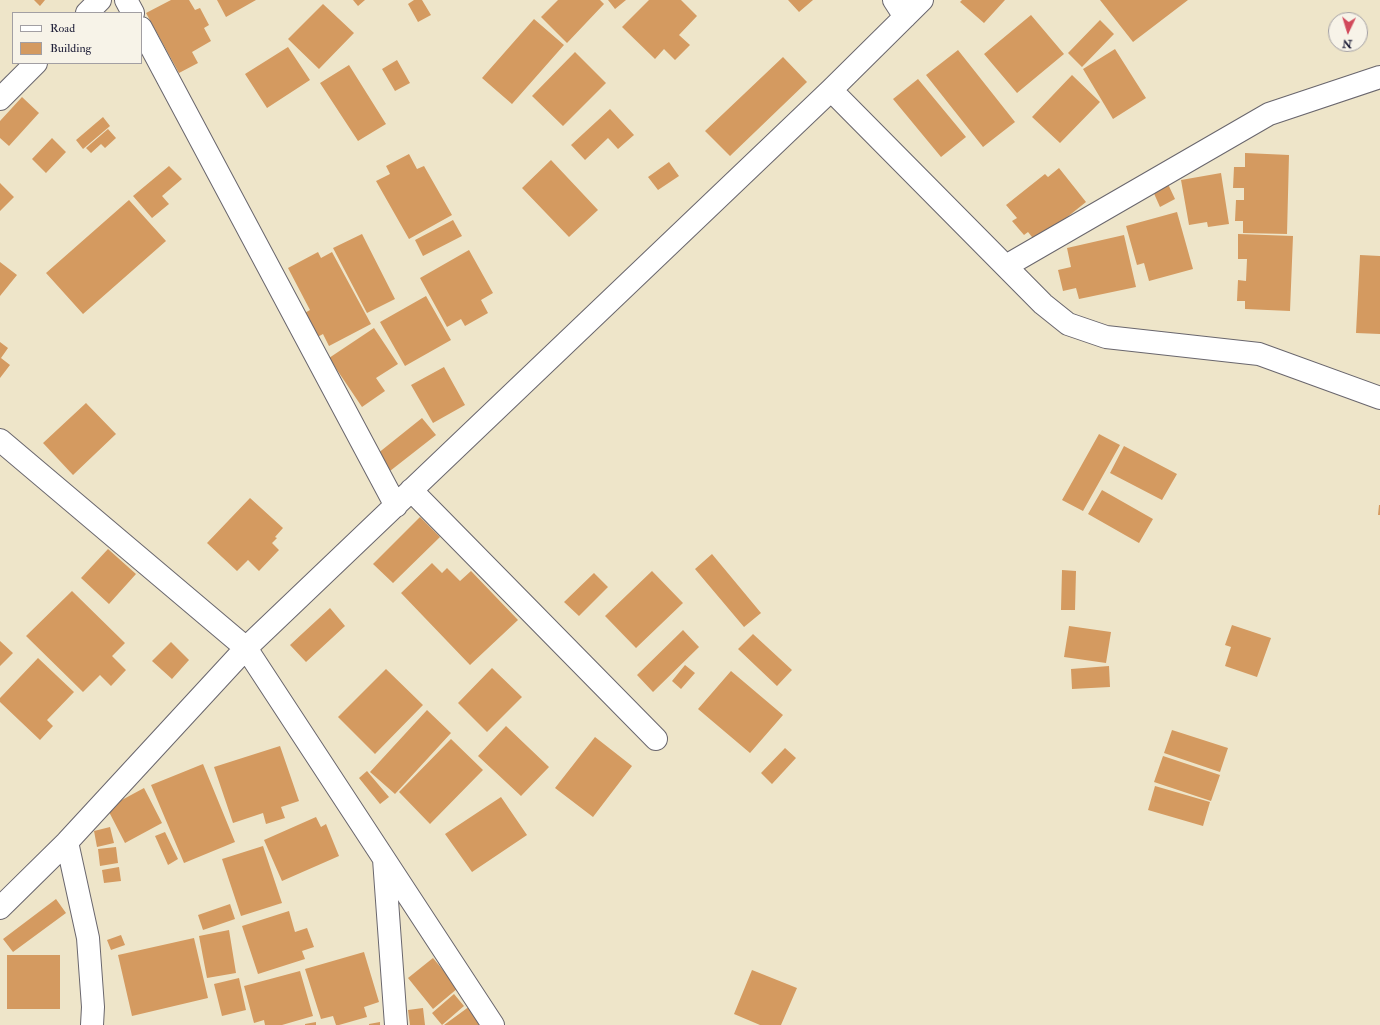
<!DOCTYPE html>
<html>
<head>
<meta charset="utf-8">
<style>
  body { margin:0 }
  #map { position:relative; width:1380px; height:1025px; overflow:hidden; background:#eee5c9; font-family:"IM FELL Double Pica",serif }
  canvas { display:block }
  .legend { position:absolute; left:12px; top:12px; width:130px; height:52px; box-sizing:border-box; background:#f7f3e8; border:1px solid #a29fa3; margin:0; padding:5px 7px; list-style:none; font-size:12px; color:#22223b }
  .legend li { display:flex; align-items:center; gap:8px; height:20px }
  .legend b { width:20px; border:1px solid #a29fa3 }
  .north { position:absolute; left:1328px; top:12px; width:40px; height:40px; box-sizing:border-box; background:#f7f3e8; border:1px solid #a29fa3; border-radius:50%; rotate:184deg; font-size:11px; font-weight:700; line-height:16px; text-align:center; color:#22223b }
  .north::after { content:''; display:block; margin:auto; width:14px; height:18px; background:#d1495b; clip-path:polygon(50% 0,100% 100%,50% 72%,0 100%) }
</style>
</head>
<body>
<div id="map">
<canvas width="1380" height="1025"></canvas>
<ul class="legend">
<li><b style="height:5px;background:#fff"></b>Road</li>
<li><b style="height:11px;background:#d49a60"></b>Building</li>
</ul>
<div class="north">N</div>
</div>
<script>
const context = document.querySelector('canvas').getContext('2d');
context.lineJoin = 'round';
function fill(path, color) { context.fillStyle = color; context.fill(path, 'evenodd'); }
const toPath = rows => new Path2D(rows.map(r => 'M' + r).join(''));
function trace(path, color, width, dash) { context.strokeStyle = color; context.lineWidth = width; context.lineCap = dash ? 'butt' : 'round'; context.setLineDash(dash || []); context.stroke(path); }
fill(toPath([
  [34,0,45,0,40,6],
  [171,0,189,0,195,10,200,8,209,25,204,28,211,41,192,52,198,63,179,73,146,13],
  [217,0,256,0,226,17],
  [353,0,365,0,358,6],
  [414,0,422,0,431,15,418,22,408,4],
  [558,0,600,0,604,4,567,43,541,17],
  [608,0,626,0,615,9],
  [649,0,681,0,697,16,679,35,690,45,675,60,664,49,655,59,622,27],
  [788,0,813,0,799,12],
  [962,0,1005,0,984,23,960,2],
  [1100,0,1188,0,1133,42],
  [323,4,354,33,319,69,288,39],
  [1031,15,1064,54,1017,93,984,54],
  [534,19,564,45,512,104,482,78],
  [1100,20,1114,34,1082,67,1068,53],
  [288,47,310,80,267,108,245,74],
  [1115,49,1146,98,1113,119,1083,69],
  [958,50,1015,122,983,147,926,75],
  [575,52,606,83,563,126,532,96],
  [783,57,807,82,730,156,705,131],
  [397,60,410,83,395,91,382,69],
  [349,65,386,124,358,141,320,83],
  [1072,75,1100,102,1060,143,1032,117],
  [918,79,966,137,941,157,893,99],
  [22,97,39,113,9,146,0,138,0,121],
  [610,109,634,135,618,149,608,138,585,160,571,145],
  [103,117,110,126,83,149,76,140],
  [108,129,116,138,105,148,101,144,91,153,86,148],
  [52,138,66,152,46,173,32,159],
  [1245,153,1289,155,1287,234,1243,233,1243,221,1235,221,1236,200,1244,200,1244,188,1233,188,1234,167,1245,167],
  [409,154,417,169,424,166,452,215,409,239,376,181,390,174,386,166],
  [551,160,598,210,569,237,522,188],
  [669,162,679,176,658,190,648,177],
  [169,166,182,179,162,196,169,204,152,218,133,196],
  [1059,168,1086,202,1036,242,1028,232,1024,235,1012,221,1017,218,1006,205,1045,174,1048,177],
  [1221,173,1229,224,1208,227,1207,222,1189,225,1181,180],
  [1167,182,1175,199,1160,207,1152,189],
  [0,183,14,197,0,211],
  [129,200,166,241,83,314,46,273],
  [1177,212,1193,269,1149,281,1144,263,1137,265,1126,226],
  [453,220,462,236,423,256,415,240],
  [362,234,395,299,367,313,333,248],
  [1238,234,1293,236,1290,311,1245,309,1245,301,1237,301,1238,280,1246,281,1247,259,1238,259],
  [1124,235,1136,287,1079,299,1076,288,1063,291,1058,270,1071,267,1067,248],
  [469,250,493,293,481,300,488,313,465,326,461,319,447,327,420,278],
  [318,252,321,258,332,252,371,324,329,346,323,334,312,340,299,316,310,310,288,268],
  [1360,255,1380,256,1380,334,1356,333],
  [0,262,17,275,0,296],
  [426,296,451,340,405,366,380,322],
  [374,328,398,364,376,378,385,391,362,407,329,358],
  [0,342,8,348,1,358,10,365,0,378],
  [444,367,465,405,433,423,411,385],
  [86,403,116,434,73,475,43,443],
  [422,418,436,435,390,471,377,454],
  [1099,434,1120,445,1083,511,1062,500],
  [1124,446,1177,474,1162,500,1110,473],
  [1102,490,1153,519,1139,543,1088,514],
  [250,498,283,528,275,537,277,538,272,543,279,550,259,571,248,560,237,571,207,543],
  [1379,505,1380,505,1380,515,1378,515],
  [420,517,440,537,393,583,373,564],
  [108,549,136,574,109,604,81,578],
  [712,554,761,613,744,627,695,569],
  [432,563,442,573,447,568,460,581,471,571,518,620,470,665,401,593],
  [1062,570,1076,571,1075,610,1061,610],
  [652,571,683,603,636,648,605,616],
  [594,573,608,587,579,616,564,602],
  [72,591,125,643,112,656,126,670,111,686,100,675,83,692,26,636],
  [330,608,345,626,306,662,290,645],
  [1232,625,1271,638,1257,677,1225,666,1231,647,1225,645],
  [1069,626,1111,632,1106,663,1064,657],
  [683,630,699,647,653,692,637,675],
  [753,634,792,670,777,686,738,649],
  [0,641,13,653,0,666],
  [171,642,189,660,172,679,152,661],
  [38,658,74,692,47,720,53,726,40,740,0,702,0,698],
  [685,665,695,673,681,689,672,681],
  [1109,666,1110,687,1072,689,1071,669],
  [492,668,522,697,487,732,458,703],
  [386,669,423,705,375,754,338,717],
  [731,671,783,715,750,753,698,709],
  [427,710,451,733,395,794,370,772],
  [506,726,549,767,521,796,478,756],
  [1172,730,1228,748,1220,772,1164,753],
  [595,737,632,766,593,817,555,788],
  [451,739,483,770,430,824,399,792],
  [280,746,299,801,281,807,285,818,266,824,263,813,233,823,214,767],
  [785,748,796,758,772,784,761,773],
  [1163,756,1220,775,1211,801,1154,782],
  [203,764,235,842,184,863,151,785],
  [367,771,389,797,380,804,359,778],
  [1155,786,1210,802,1203,826,1148,810],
  [144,788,162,823,125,843,107,808],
  [501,797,527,835,472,872,445,834],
  [316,817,321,827,326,824,339,856,282,881,264,840],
  [110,827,114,843,97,847,94,831],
  [165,832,178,859,168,865,155,836],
  [263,846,282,903,241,916,222,859],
  [116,847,118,863,100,866,98,849],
  [119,867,121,881,104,883,102,870],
  [56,899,66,913,13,952,3,939],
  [230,904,235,919,203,930,198,915],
  [289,911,295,932,307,928,314,947,302,951,305,959,258,974,242,926],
  [229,930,236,973,207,978,199,936],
  [121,935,125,945,111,950,107,940],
  [194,938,208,998,132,1016,118,955],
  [364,952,379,1002,364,1007,367,1017,339,1025,336,1025,333,1016,321,1019,305,969],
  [7,955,60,955,60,1009,7,1009],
  [433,958,458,988,433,1009,408,978],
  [752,970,797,988,781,1025,760,1025,734,1014],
  [300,971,313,1016,282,1025,265,1025,264,1020,254,1023,244,986],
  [239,978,246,1010,222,1016,214,984],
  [454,994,464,1006,442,1025,432,1013],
  [470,1006,483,1025,444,1025],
  [423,1008,425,1025,410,1025,408,1010],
  [316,1022,316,1025,305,1025,305,1024],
  [380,1022,380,1025,369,1025,369,1024]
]), '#d49a60');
const street = toPath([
  [126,0,133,13],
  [894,0,905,17],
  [87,13,100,0],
  [141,28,396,506],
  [831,90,1043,304,1068,324,1106,337,1259,354,1380,398],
  [0,99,36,63],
  [1006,266,1269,114,1380,77],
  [0,440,246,648,493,1025],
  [411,490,656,739],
  [67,842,88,938,93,1007,92,1025],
  [384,859,396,1025],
  [0,908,67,842,246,648,831,90,922,0]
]);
trace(street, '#69666d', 24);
trace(street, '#fff', 22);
</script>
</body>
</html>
